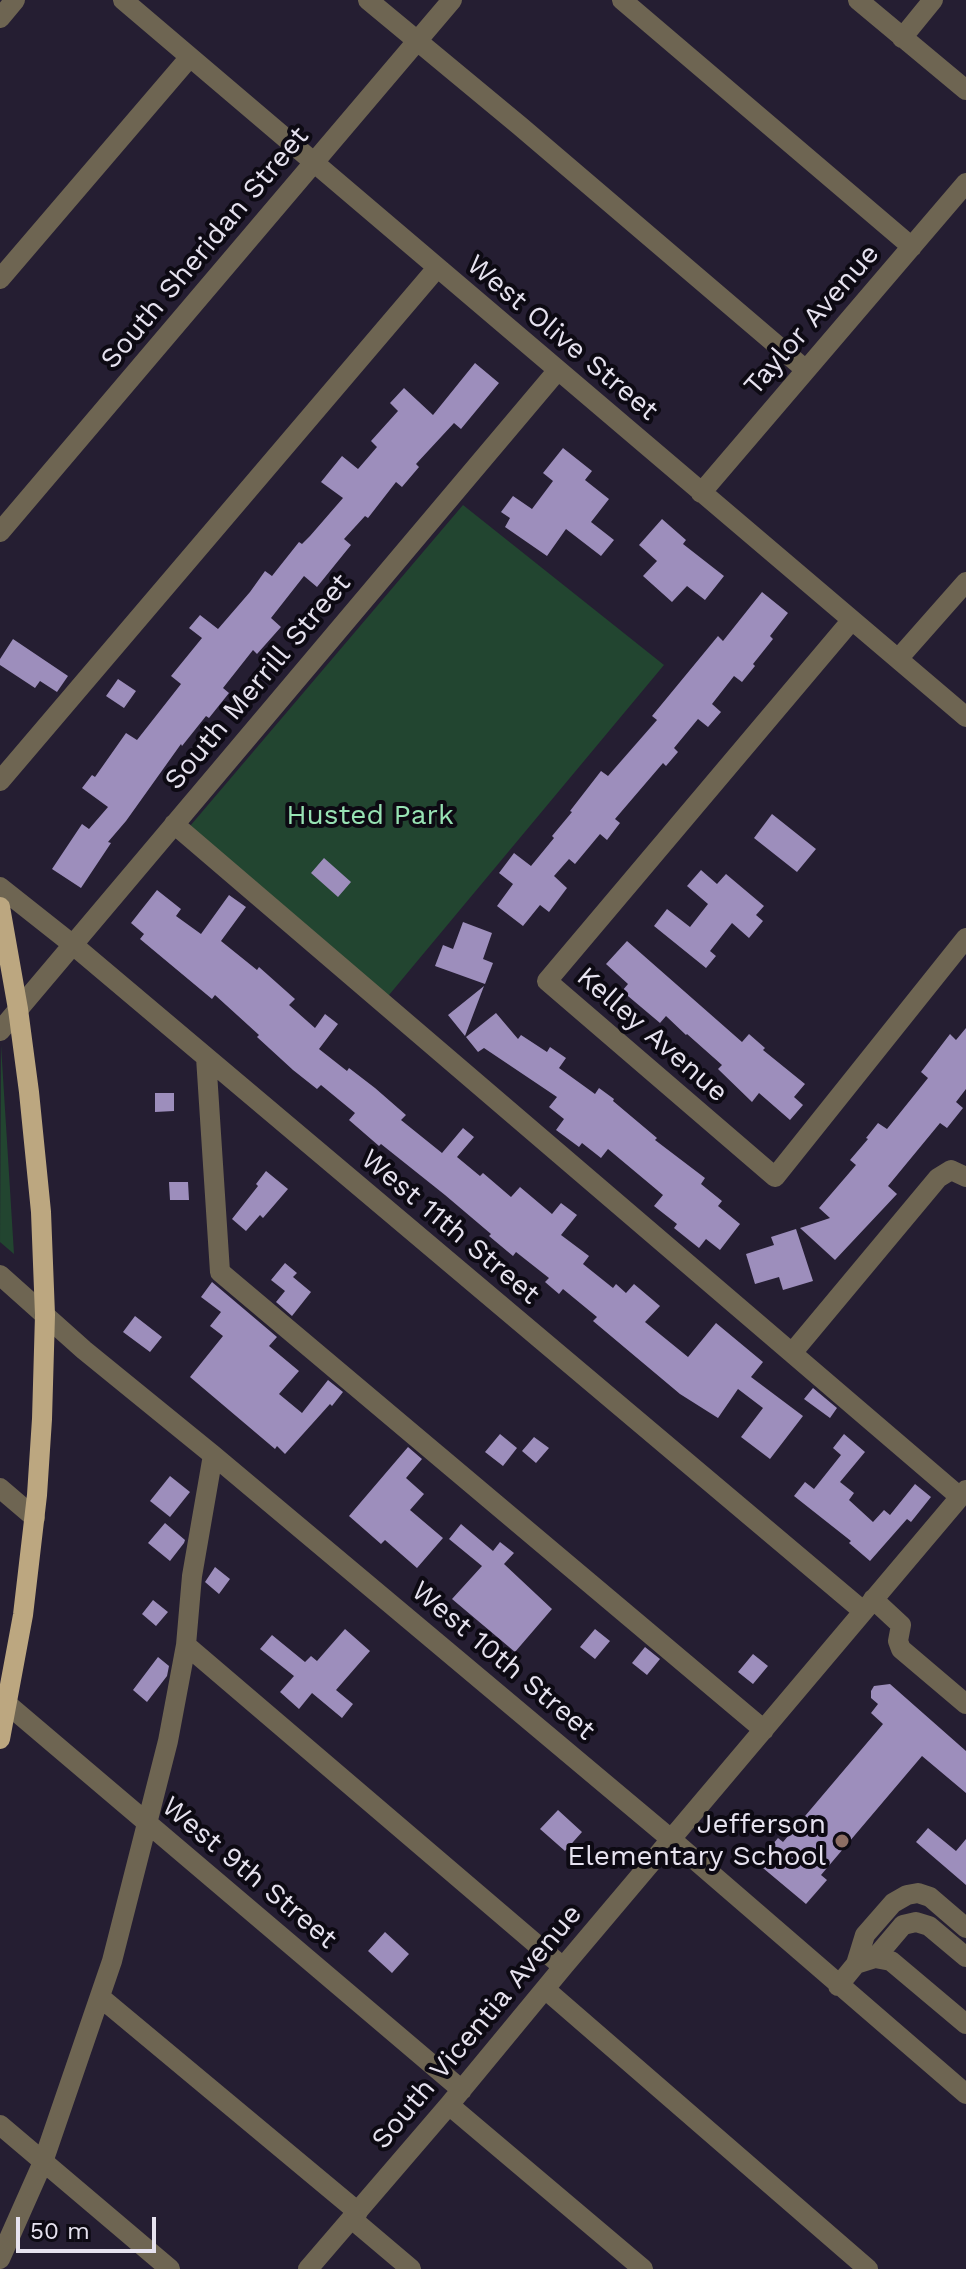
<!DOCTYPE html>
<html>
<head>
<meta charset="utf-8">
<style>
  body { margin:0 }
  #map { position:relative; width:966px; height:2269px; overflow:hidden; background:#251e32; font-family:"Work Sans",sans-serif }
  canvas { display:block }
  .scale { position:absolute; left:16px; top:2217px; width:140px; height:36px; box-sizing:border-box; border:4px solid #e6e2ef; border-top:0; padding-left:10px; font-size:24px; line-height:28px; white-space:nowrap; color:#e6e2ef; -webkit-text-stroke:6px #0d0a13; paint-order:stroke }
</style>
</head>
<body>
<div id="map">
<canvas width="966" height="2269"></canvas>
<div class="scale">50 m</div>
</div>
<script>
const context = document.querySelector('canvas').getContext('2d');
context.lineJoin = 'round';
function fill(path, color) { context.fillStyle = color; context.fill(path, 'evenodd'); }
const toPath = rows => new Path2D(rows.map(r => 'M' + r).join(''));
function trace(path, color, width, dash) { context.strokeStyle = color; context.lineWidth = width; context.lineCap = dash ? 'butt' : 'round'; context.setLineDash(dash || []); context.stroke(path); }
function label(font, color, halo, rows, align = 'center') {
  context.font = font + ' "Work Sans",sans-serif'; context.lineWidth = 8; context.setLineDash([]); context.textBaseline = 'middle'; context.strokeStyle = halo; context.fillStyle = color; for (const [text, x, y, turn = 0] of rows) {
    context.save(); context.translate(x, y); context.rotate((+turn || 0) * Math.PI / 180); context.textAlign = isNaN(turn) ? turn : align; if (halo) context.strokeText(text, 0, 0); context.fillText(text, 0, 0); context.restore();
  }
}
fill(toPath([
  [463,505,664,665,379,1007,179,839],
  [1,1045,14,1254,0,1242]
]), '#224530');
fill(toPath([
  [475,363,499,383,461,429,454,423,416,464,419,467,402,487,396,482,368,518,365,516,344,539,351,545,317,587,304,576,271,618,281,627,257,654,253,650,223,688,229,693,209,718,206,716,182,746,181,744,126,821,108,842,111,843,81,888,52,869,82,824,89,829,108,807,82,788,92,775,95,777,126,733,137,740,181,684,171,676,202,638,189,628,200,615,218,629,250,592,265,571,272,576,299,542,302,544,310,536,343,498,321,482,342,456,358,469,377,447,371,441,398,411,390,403,404,388,433,415],
  [563,448,592,471,585,480,609,499,591,522,614,540,601,556,566,529,547,556,505,527,510,518,501,512,513,496,532,509,553,481,543,473],
  [662,519,686,540,683,544,724,576,705,600,687,586,672,602,643,576,657,561,639,545],
  [762,592,788,613,770,636,773,639,753,664,755,666,742,682,734,676,712,704,721,712,708,727,698,719,674,748,678,752,666,766,663,763,615,819,620,823,607,840,600,834,575,864,569,859,554,876,567,888,549,912,540,905,523,926,497,906,513,884,499,873,514,853,531,866,554,838,552,836,572,812,570,811,601,771,608,776,657,720,652,716,718,636,723,641],
  [13,639,68,676,57,692,40,681,35,688,0,665,0,659],
  [118,679,136,691,124,708,106,696],
  [772,814,816,849,797,872,754,838],
  [324,858,351,882,338,897,311,873],
  [701,870,717,884,726,874,764,906,756,915,763,921,749,938,732,923,710,951,716,956,706,968,654,926,667,909,690,927,708,904,687,886],
  [157,890,181,909,176,916,201,934,229,895,246,907,221,941,257,970,259,967,295,999,289,1005,315,1028,325,1014,338,1024,319,1049,347,1071,349,1068,375,1088,406,1115,401,1120,442,1153,463,1128,474,1137,457,1157,480,1176,483,1173,511,1197,520,1187,552,1214,561,1203,577,1215,561,1235,589,1256,583,1264,613,1288,616,1284,626,1293,634,1284,660,1306,645,1322,688,1357,716,1323,763,1362,751,1377,803,1416,770,1459,741,1437,763,1408,738,1389,718,1418,680,1394,593,1321,597,1317,563,1289,559,1294,545,1282,549,1278,516,1252,513,1256,489,1236,491,1234,445,1195,381,1144,379,1146,349,1120,355,1113,321,1085,317,1089,293,1070,257,1037,259,1035,215,995,212,999,140,939,144,934,131,923],
  [463,922,492,933,483,959,493,963,485,984,435,966,443,945,453,949],
  [627,941,742,1042,749,1034,765,1048,763,1050,805,1084,794,1097,803,1105,790,1120,759,1093,752,1102,718,1069,722,1065,687,1034,686,1035,666,1016,660,1023,622,991,628,984,606,964],
  [484,986,465,1036,448,1015],
  [496,1013,518,1039,521,1035,547,1052,550,1047,566,1058,559,1068,595,1094,599,1088,614,1099,613,1101,657,1138,655,1140,705,1178,701,1184,722,1201,718,1206,740,1224,720,1250,706,1239,699,1248,674,1228,677,1224,654,1206,663,1195,608,1149,601,1158,582,1143,579,1147,556,1130,564,1119,549,1107,557,1097,484,1048,478,1052,466,1037],
  [966,1028,966,1089,956,1102,963,1108,947,1128,940,1123,888,1186,897,1194,835,1260,800,1228,830,1218,819,1208,856,1165,850,1160,868,1139,866,1138,878,1123,887,1129,928,1078,921,1072,950,1034,956,1040],
  [155,1093,174,1093,174,1111,155,1112],
  [266,1171,288,1189,263,1218,260,1215,246,1231,232,1219,258,1186,256,1184],
  [169,1182,188,1182,189,1200,170,1200],
  [796,1229,813,1281,783,1290,779,1277,755,1284,746,1254,774,1245,771,1237],
  [285,1263,297,1273,293,1277,311,1292,292,1316,276,1302,285,1291,271,1280],
  [212,1282,277,1337,269,1346,299,1371,279,1394,302,1413,328,1380,343,1392,332,1406,330,1404,285,1454,277,1446,275,1449,190,1377,223,1336,210,1326,221,1312,201,1297],
  [135,1316,162,1337,150,1352,123,1332],
  [813,1388,837,1408,830,1418,804,1399],
  [500,1434,517,1448,503,1466,485,1452],
  [844,1434,865,1452,840,1482,854,1493,849,1500,873,1522,884,1510,890,1515,915,1484,931,1497,911,1522,907,1519,870,1561,849,1543,851,1541,794,1496,805,1482,814,1489,841,1455,833,1448],
  [534,1437,549,1448,536,1463,522,1451],
  [408,1447,422,1459,406,1478,424,1494,410,1510,443,1538,417,1568,385,1540,381,1544,349,1516],
  [170,1476,190,1492,170,1517,150,1501],
  [165,1523,185,1540,184,1543,170,1561,148,1543],
  [461,1524,493,1551,500,1542,514,1553,504,1564,552,1609,515,1652,452,1599,482,1566,449,1539],
  [215,1567,230,1579,219,1594,205,1582],
  [153,1600,168,1612,156,1626,142,1614],
  [345,1629,370,1651,336,1690,353,1704,342,1718,312,1693,299,1709,280,1692,294,1676,260,1649,272,1635,305,1662,311,1656,317,1661],
  [595,1629,610,1641,595,1659,580,1647],
  [645,1647,660,1659,647,1675,632,1663],
  [753,1654,768,1666,753,1684,738,1672],
  [158,1657,169,1666,167,1676,147,1702,133,1690],
  [890,1684,966,1751,966,1793,922,1756,821,1875,827,1880,806,1904,757,1863,778,1838,783,1842,883,1724,871,1713,878,1704,871,1698,871,1691,874,1686],
  [558,1810,582,1832,565,1851,540,1829],
  [928,1828,956,1851,966,1839,966,1885,916,1842],
  [385,1932,409,1954,392,1973,368,1951]
]), '#9d8ebc');
trace(toPath([
  [123,0,966,717],
  [368,0,520,126,806,370],
  [622,0,912,247],
  [858,0,966,90],
  [0,18,15,0],
  [902,38,933,0],
  [0,279,190,57],
  [701,493,966,183],
  [0,532,452,0],
  [851,621,547,981,775,1177,966,938],
  [898,659,966,582],
  [0,781,437,268],
  [174,824,960,1497],
  [0,887,72,944,863,1611],
  [0,1031,558,370],
  [206,1057,220,1272,764,1730],
  [0,1275,84,1350,213,1455,672,1840,966,2094],
  [792,1353,938,1178,951,1170,966,1177],
  [0,1488,35,1518],
  [873,1599,901,1625,898,1641,901,1649,966,1704],
  [186,1645,563,1967],
  [0,1698,462,2090],
  [875,1958,903,1925,916,1922,929,1926,966,1957],
  [856,1964,875,1958,891,1961,966,2024],
  [838,1986,856,1964,865,1935,893,1903,907,1895,918,1893,930,1897,966,1928],
  [545,1989,868,2269],
  [100,1997,358,2212],
  [449,2105,643,2269],
  [0,2125,170,2269],
  [352,2219,411,2269],
  [0,2259,43,2162,112,1961,168,1741,186,1645,192,1576,213,1455],
  [308,2269,449,2105,563,1967,966,1490]
]), '#6e6552', 20);
trace(toPath([
  [0,907,18,1009,29,1092,41,1212,45,1315,42,1419,37,1495,23,1615,0,1739]
]), '#bca780', 20);
for (const [x, y, r, color] of [
  [842,1841,8,"#8d6e63"]
]) { const dot = new Path2D(); dot.arc(x, y, r, 0, 2 * Math.PI); context.fillStyle = color; context.fill(dot); trace(dot, '#0d0a13', 3); }
label('28px', '#e6e2ef', '#0d0a13', [
  ["South Sheridan Street",205,248,-50],
  ["Taylor Avenue",812,320,-49],
  ["West Olive Street",562,338,40],
  ["South Merrill Street",258,682,-50],
  ["Kelley Avenue",652,1035,41],
  ["West 11th Street",450,1227,40],
  ["West 10th Street",503,1661,40],
  ["West 9th Street",249,1873,40],
  ["South Vicentia Avenue",477,2027,-50]
]);
label('28px', '#98e3b4', '#0d0a13', [
  ["Husted Park",370,816]
]);
label('28px', '#e6e2ef', '#0d0a13', [
  ["Jefferson",826,1825],
  ["Elementary School",826,1857]
], 'right');
</script>
</body>
</html>
